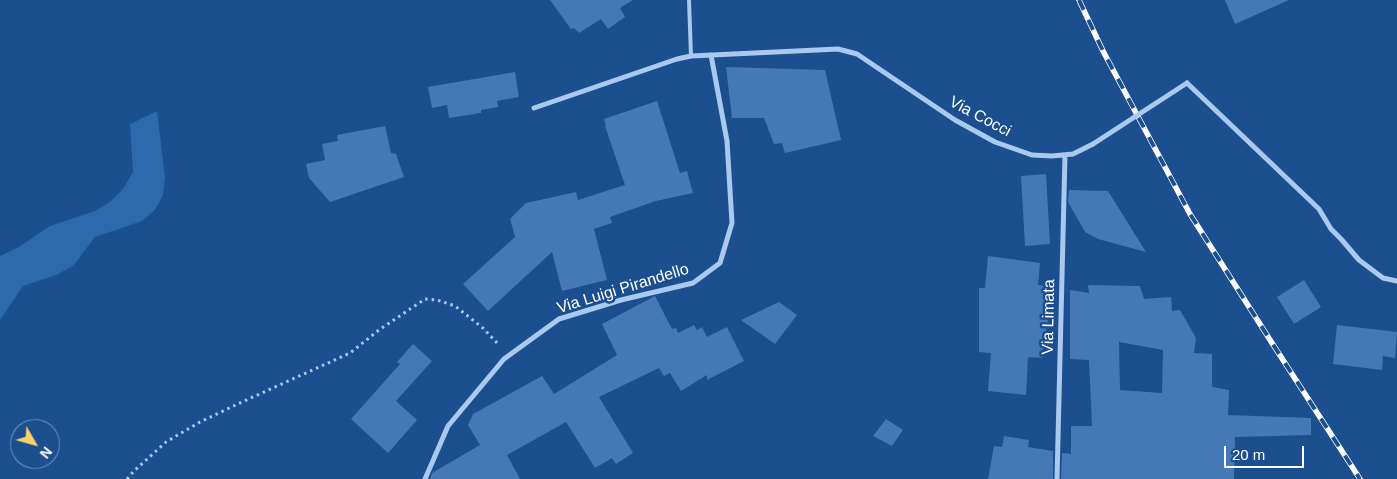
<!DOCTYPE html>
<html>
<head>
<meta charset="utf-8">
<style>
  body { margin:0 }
  #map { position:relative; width:1397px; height:479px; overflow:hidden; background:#1b4f8f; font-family:Arial,sans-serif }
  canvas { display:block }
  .north { position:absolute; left:10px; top:419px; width:50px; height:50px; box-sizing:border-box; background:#1b4f8f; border:1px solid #7695bc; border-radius:50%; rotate:128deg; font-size:14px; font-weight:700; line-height:20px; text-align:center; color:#fff }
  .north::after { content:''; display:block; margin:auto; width:18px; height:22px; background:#ffd166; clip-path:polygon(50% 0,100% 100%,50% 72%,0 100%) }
  .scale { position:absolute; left:1224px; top:446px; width:80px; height:22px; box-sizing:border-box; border:2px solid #fff; border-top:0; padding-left:6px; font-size:15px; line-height:18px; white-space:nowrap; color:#fff; -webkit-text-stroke:4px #1b4f8f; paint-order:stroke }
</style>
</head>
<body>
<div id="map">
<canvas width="1397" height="479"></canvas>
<div class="north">N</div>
<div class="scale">20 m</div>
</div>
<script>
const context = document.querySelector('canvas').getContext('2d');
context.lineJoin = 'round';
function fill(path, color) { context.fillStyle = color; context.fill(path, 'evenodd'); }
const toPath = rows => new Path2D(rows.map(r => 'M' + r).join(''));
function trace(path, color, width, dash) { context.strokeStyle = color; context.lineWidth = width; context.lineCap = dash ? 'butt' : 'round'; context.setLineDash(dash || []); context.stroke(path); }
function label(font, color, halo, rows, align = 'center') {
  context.font = font + ' Arial,sans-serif'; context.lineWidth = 5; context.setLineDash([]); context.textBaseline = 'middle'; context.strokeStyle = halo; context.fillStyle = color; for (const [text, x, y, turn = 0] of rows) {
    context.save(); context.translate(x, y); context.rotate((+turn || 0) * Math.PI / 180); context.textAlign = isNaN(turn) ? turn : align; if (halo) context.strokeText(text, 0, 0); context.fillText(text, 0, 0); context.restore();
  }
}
fill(toPath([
  [157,111,165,177,163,195,155,210,142,221,95,237,73,266,56,275,23,286,0,320,0,256,19,247,50,226,95,211,110,202,123,189,133,172,130,124]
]), '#2e69ad');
fill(toPath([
  [550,0,633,0,620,8,625,17,608,29,601,19,579,33,574,28,571,29],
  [1225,0,1289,0,1235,24],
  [726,67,825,70,841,140,785,153,782,143,774,144,764,118,732,118],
  [515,72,519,97,497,101,498,107,481,110,481,113,449,118,447,105,432,108,428,87],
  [657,101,680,173,687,171,693,193,656,201,610,217,612,223,594,229,607,280,562,291,552,252,488,311,463,284,515,237,510,219,526,203,576,192,578,200,625,185,605,126,606,126,604,119],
  [385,126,391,153,396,154,404,177,330,202,309,178,306,164,325,160,322,144,338,141,337,135],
  [1046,174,1050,244,1025,246,1021,176],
  [1069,190,1108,191,1146,252,1098,239,1085,232,1068,202],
  [988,256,1040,263,1038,285,1053,287,1042,358,1028,357,1026,395,988,391,991,353,979,352,979,288,985,288],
  [1304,280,1321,307,1294,324,1277,297],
  [1088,285,1140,286,1144,299,1171,297,1172,311,1180,310,1196,338,1194,353,1212,354,1212,387,1229,390,1228,415,1311,418,1311,435,1235,437,1234,479,1061,479,1062,453,1071,454,1071,426,1092,426,1089,360,1070,359,1070,290,1089,293],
  [1119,342,1163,350,1162,393,1120,390],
  [655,296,672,329,676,328,678,333,694,325,697,330,702,327,707,337,727,327,744,361,707,380,707,375,681,391,670,373,664,376,659,368,599,397,633,453,616,464,612,458,595,468,566,422,507,455,520,479,430,479,432,473,480,445,468,425,473,414,542,376,554,394,617,355,602,324],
  [779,302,797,315,775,344,741,320],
  [1337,325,1397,332,1395,358,1383,356,1382,370,1333,364],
  [413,344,432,361,396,401,417,420,388,453,351,419,400,364,397,362],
  [886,419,903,430,892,446,873,436],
  [1004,436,1029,440,1028,447,1053,451,1053,479,988,479,994,446,1002,447]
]), '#4478b7');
trace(toPath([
  [127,479,134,471,166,442,200,422,242,402,350,353,379,330,425,299,437,300,455,306,483,328,498,344]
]), '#a9c9ee', 3, [2.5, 4]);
trace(toPath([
  [689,0,691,56]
]), '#a9c9ee', 4);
trace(toPath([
  [1187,83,1319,209,1331,229,1341,239,1359,260,1383,278,1397,281],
  [534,108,677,59,691,56,838,49,857,54,955,120,995,142,1032,155,1052,156,1073,154,1093,144],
  [425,479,448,426,504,359,559,319,621,300,693,283,720,263,732,223,727,141,711,55],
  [1057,479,1065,155]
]), '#a9c9ee', 5);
const rail = toPath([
  [1079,0,1103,51,1190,214,1272,343,1360,479]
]);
trace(rail, '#fff', 5.5);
trace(rail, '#1b4f8f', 4, [11]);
trace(toPath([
  [1093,144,1187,83]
]), '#a9c9ee', 5);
label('16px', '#fff', '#1b4f8f', [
  ["Via Cocci",980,117,28],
  ["Via Luigi Pirandello",623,289,-17],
  ["Via Limata",1049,317,-89]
]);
</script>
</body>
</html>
